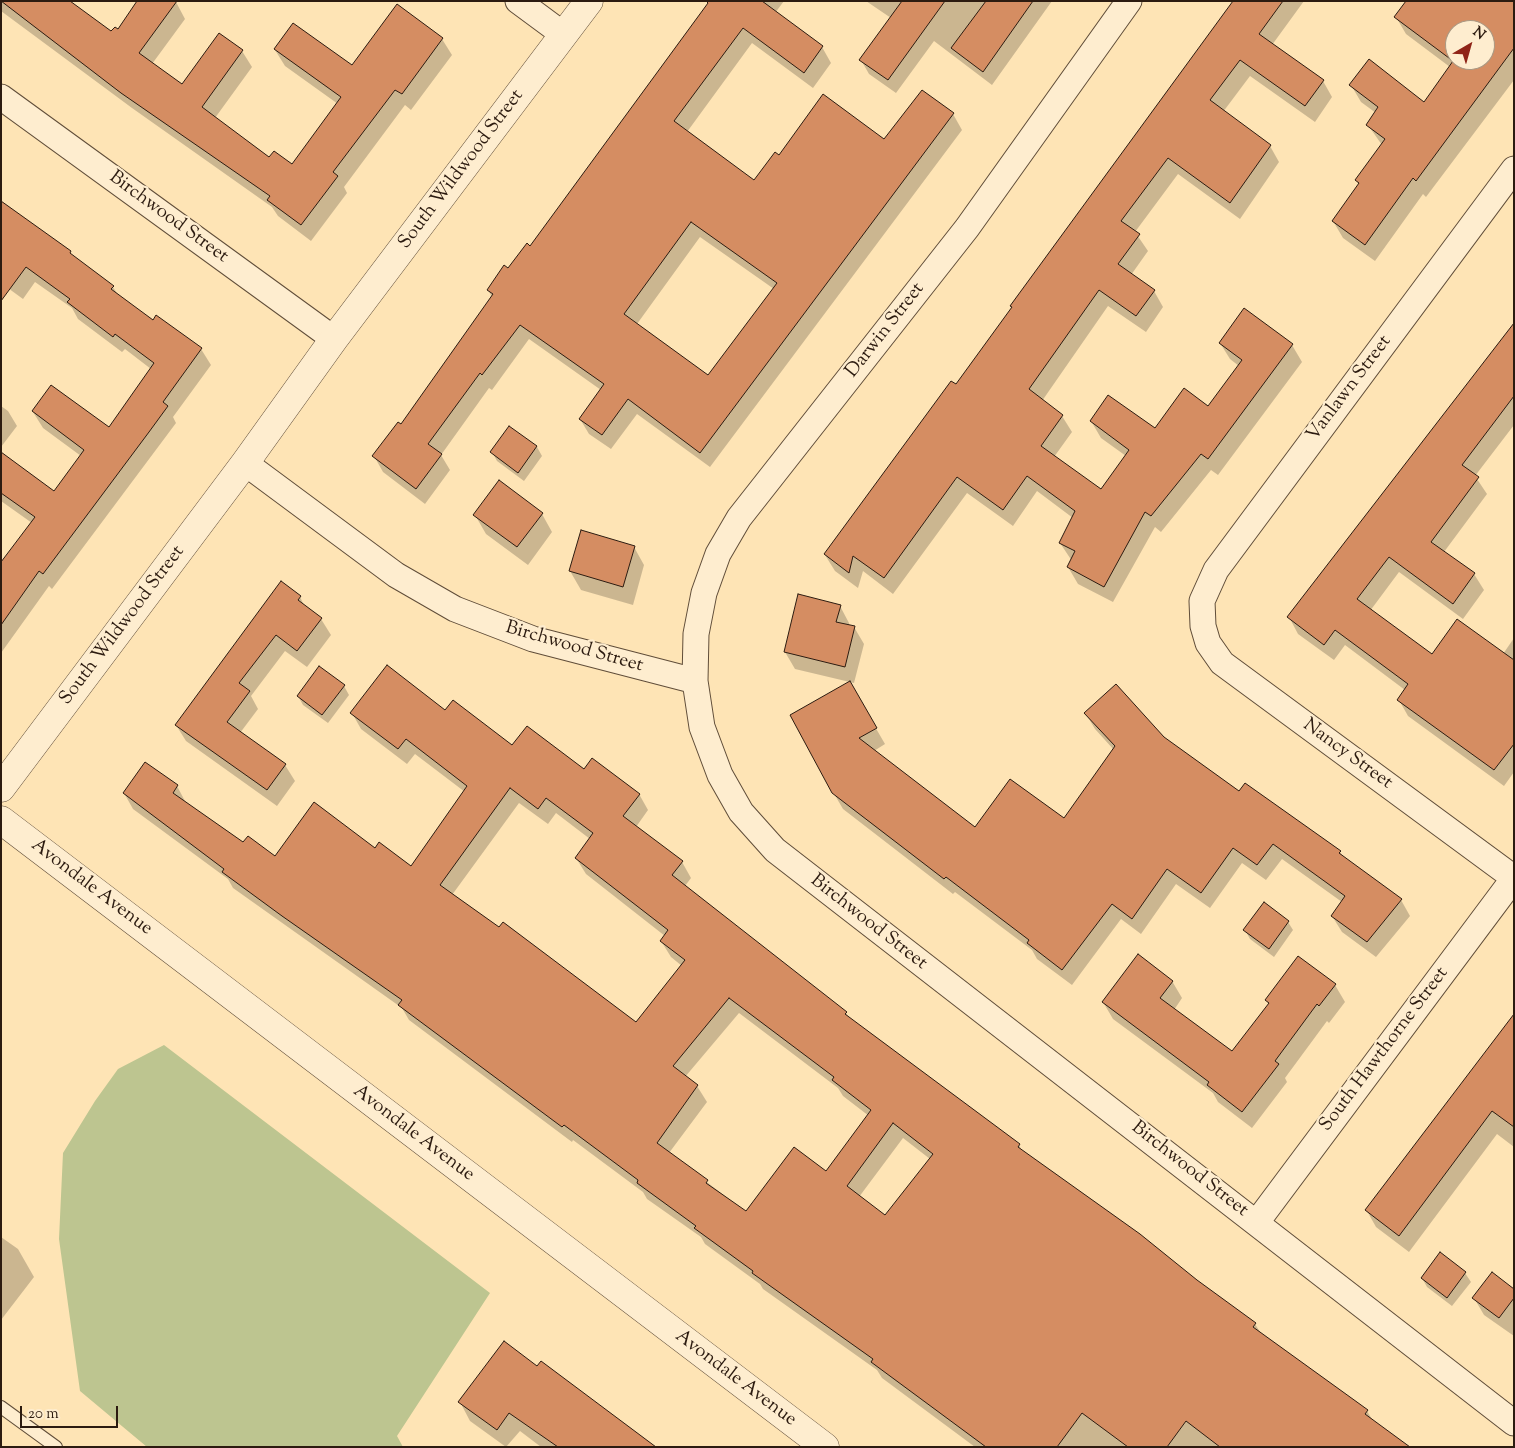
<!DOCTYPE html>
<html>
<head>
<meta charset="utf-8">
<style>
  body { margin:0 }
  #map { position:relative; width:1515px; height:1448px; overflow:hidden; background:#fee4b5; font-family:"Sorts Mill Goudy",serif }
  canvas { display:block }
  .frame { position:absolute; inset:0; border:2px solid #2c1b10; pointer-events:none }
  .north { position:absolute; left:1445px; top:20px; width:50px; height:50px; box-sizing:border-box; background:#feedcf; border:1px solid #aa9983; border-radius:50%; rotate:38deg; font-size:14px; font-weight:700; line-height:20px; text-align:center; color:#2c1b10 }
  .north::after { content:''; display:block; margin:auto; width:18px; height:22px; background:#8f2418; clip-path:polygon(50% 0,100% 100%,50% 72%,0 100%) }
  .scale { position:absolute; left:20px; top:1406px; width:98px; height:22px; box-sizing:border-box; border:2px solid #2c1b10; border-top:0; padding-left:6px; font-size:15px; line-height:18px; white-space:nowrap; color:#2c1b10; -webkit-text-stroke:4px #feedcf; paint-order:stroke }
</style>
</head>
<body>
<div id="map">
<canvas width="1515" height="1448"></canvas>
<div class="frame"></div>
<div class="north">N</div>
<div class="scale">20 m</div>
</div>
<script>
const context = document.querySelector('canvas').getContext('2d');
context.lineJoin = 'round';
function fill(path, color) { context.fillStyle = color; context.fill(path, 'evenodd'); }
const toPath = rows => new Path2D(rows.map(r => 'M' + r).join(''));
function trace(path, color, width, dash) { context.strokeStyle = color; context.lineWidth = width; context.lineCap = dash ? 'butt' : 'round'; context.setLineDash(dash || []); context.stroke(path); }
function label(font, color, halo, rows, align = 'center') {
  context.font = font + ' "Sorts Mill Goudy",serif'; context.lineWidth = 4.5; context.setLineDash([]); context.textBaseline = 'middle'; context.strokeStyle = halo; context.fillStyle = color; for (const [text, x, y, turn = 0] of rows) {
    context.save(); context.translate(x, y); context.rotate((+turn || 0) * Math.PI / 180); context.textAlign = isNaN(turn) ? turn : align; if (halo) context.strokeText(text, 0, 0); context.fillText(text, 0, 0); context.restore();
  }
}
fill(toPath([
  [164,1045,490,1293,397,1436,403,1447,147,1447,80,1391,59,1239,63,1153,95,1101,118,1069]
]), '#bdc590');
fill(toPath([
  [1,1,69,1,112,33,176,2,185,19,152,64,182,86,242,51,252,67,215,118,270,158,292,166,338,104,285,66,275,50,352,67,442,39,452,55,411,110,405,105,344,187,347,193,311,241,278,216,272,207,132,108,1,11],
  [711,1,784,1,775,13,822,47,831,63,813,88,752,43,687,132,755,182,779,157,885,141,953,114,962,130,710,467,637,414,611,449,589,434,580,419,601,390,529,339,492,390,489,388,441,455,450,470,425,504,383,472,374,456,401,426,492,297,488,290,531,247],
  [700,237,774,289,709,377,637,324],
  [866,1,1052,1,992,85,934,41,896,93,869,74,861,60,891,18],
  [1235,1,1304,1,1272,45,1323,81,1332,97,1315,122,1250,76,1223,112,1270,146,1279,162,1240,219,1178,174,1135,232,1148,251,1131,275,1154,291,1163,307,1146,332,1108,306,1042,401,1062,416,1072,432,1054,457,1101,491,1126,456,1101,438,1091,421,1155,429,1209,408,1239,366,1230,359,1220,343,1292,345,1302,362,1218,475,1211,470,1161,532,1155,527,1113,602,1078,584,1068,567,1072,561,1060,543,1073,518,1037,491,1013,526,967,493,893,594,863,571,858,588,835,571,825,555,956,386,1012,308,1011,306],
  [1514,1,1514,80,1426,197,1423,194,1375,261,1343,238,1333,221,1359,185,1356,180,1382,145,1368,125,1376,113,1361,102,1351,85,1424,104,1450,67,1406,34,1396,17],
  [1455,30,1485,30,1485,60,1455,60],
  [1,202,70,252,73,257,113,287,118,295,153,322,157,317,201,349,211,365,173,417,176,423,52,589,49,586,1,653,1,564,32,523,1,501,1,454,54,493,81,456,43,428,33,412,109,428,151,369,125,349,122,352,78,319,72,308,35,282,23,299,1,283],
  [1514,325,1514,425,1475,476,1487,494,1444,552,1474,574,1484,590,1463,619,1399,572,1370,611,1432,656,1503,654,1514,638,1514,772,1504,786,1408,716,1399,700,1405,690,1345,645,1334,660,1298,634,1289,617],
  [1,406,8,411,17,426,1,447],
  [509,428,537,447,542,456,524,481,497,461,492,452],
  [542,514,552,532,528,565,486,534,475,515],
  [634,547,644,565,633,605,581,590,570,571],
  [300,597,305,607,321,619,331,635,307,667,285,651,251,696,258,709,240,733,285,765,295,781,277,806,186,741,176,725],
  [840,606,849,623,849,626,854,627,864,644,854,683,795,669,785,652],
  [849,682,885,744,874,751,975,829,1064,820,1114,750,1095,729,1086,714,1163,738,1239,793,1340,852,1344,858,1401,900,1410,916,1376,957,1342,932,1332,916,1342,902,1282,859,1266,880,1242,863,1210,908,1176,884,1141,934,1121,919,1072,985,1037,959,1032,950,955,892,953,894,843,809,833,792],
  [344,686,349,695,328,723,303,705,298,696],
  [446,711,512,746,584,771,639,794,648,810,636,827,682,862,691,878,685,886,846,1013,849,1018,1019,1145,1023,1153,1255,1324,1262,1335,1367,1411,1373,1421,1408,1447,975,1447,882,1378,877,1370,763,1289,760,1284,705,1244,701,1237,647,1199,643,1192,573,1140,572,1142,409,1020,402,1008,233,888,228,879,133,809,124,793,177,786,186,803,243,844,275,857,375,849,411,868,465,792,415,754,407,764,361,729,352,713],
  [519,803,548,824,556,813,590,839,576,858,586,874,665,936,661,941,671,957,682,966,636,1024,452,895],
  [739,1013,838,1088,843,1096,869,1116,827,1172,747,1213,669,1153,707,1102,697,1086,685,1077],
  [903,1138,930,1159,886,1217,859,1197],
  [1288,922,1293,930,1274,957,1250,939,1245,930],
  [1172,981,1182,998,1174,1010,1233,1053,1269,1005,1266,1000,1335,985,1345,1002,1329,1023,1327,1021,1285,1078,1287,1082,1252,1128,1218,1102,1213,1093,1113,1019,1103,1002],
  [1514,1016,1514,1147,1497,1134,1409,1252,1376,1227,1367,1211],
  [1,1237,18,1249,34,1277,1,1320],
  [1440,1254,1465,1273,1471,1282,1452,1306,1427,1287,1422,1278],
  [1514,1291,1514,1336,1484,1315,1474,1298],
  [504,1343,649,1447,541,1447,520,1431,506,1447,470,1421,460,1402]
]), '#0003');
const building = toPath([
  [1,1,70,1,111,31,115,27,118,29,137,1,177,1,139,53,182,84,219,33,243,50,202,107,269,157,274,151,292,164,341,97,274,49,293,23,352,65,397,4,443,38,402,94,395,90,333,172,338,176,301,225,267,200,270,196,121,93,1,1],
  [706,1,762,1,823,46,804,73,743,28,674,121,754,180,775,152,779,155,823,94,884,139,922,90,954,113,700,453,628,399,602,435,579,419,604,384,520,325,482,375,480,373,428,444,442,454,416,489,372,456,398,422,401,424,493,294,487,290,504,265,508,268,527,243,530,246,708,3,706,1],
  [691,222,777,283,708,375,624,314,691,222],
  [902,1,945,1,888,80,859,60,902,1],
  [986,1,1033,1,983,72,951,48,986,1],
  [1233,1,1283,1,1259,34,1324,80,1305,106,1240,60,1210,100,1271,145,1230,203,1168,158,1121,221,1140,234,1118,264,1155,290,1136,316,1099,290,1029,389,1063,415,1041,446,1101,489,1129,450,1090,421,1108,395,1155,428,1184,388,1208,406,1242,360,1219,343,1244,308,1293,344,1208,459,1201,454,1151,516,1145,512,1104,587,1067,567,1075,551,1059,543,1075,511,1027,476,1003,510,957,477,884,578,853,556,849,573,824,554,951,381,956,384,1012,307,1010,306,1233,1],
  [1406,1,1514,1,1514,48,1416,181,1413,178,1365,245,1332,221,1359,183,1355,180,1385,139,1366,125,1378,107,1349,85,1369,59,1424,102,1453,61,1394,17,1406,1],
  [1455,30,1485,30,1485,60,1455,60,1455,30],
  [1,201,71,251,70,253,114,286,111,289,153,320,156,315,202,348,163,402,168,406,149,432,43,574,39,571,1,625,1,562,35,517,1,493,1,452,54,491,84,450,32,411,51,385,109,427,154,363,115,334,113,337,67,302,70,299,26,267,1,301,1,201],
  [1514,323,1514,396,1462,465,1479,477,1431,542,1475,573,1453,604,1389,557,1357,599,1432,654,1457,619,1514,660,1514,744,1494,770,1397,700,1408,684,1335,630,1324,645,1287,617,1514,323],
  [509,426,537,446,518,473,490,452,509,426],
  [499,480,543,513,517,547,473,515,499,480],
  [581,530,635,546,623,587,569,571,581,530],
  [281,581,301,596,298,600,322,618,297,651,276,635,239,683,250,691,227,722,286,764,267,790,175,725,281,581],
  [798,594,841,605,836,622,855,626,845,667,784,652,798,594],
  [387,665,445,710,453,700,512,745,527,726,584,769,592,758,640,794,623,816,683,861,672,875,847,1012,845,1014,1020,1144,1018,1147,1140,1234,1197,1280,1256,1323,1253,1327,1368,1410,1365,1414,1410,1447,1220,1447,1186,1421,1167,1447,1128,1447,1082,1413,1057,1447,986,1447,871,1362,873,1359,752,1273,753,1271,694,1228,696,1226,637,1183,638,1180,564,1125,562,1127,398,1005,402,1000,282,916,222,872,224,869,123,793,145,762,178,785,173,793,243,842,248,836,275,856,314,802,375,848,379,842,411,866,467,786,406,739,398,749,350,713,387,665],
  [510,788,538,809,546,798,593,833,575,858,668,930,660,941,685,960,636,1022,503,922,499,927,440,885,510,788],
  [729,998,834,1077,832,1080,871,1110,826,1171,794,1147,746,1211,706,1183,708,1180,657,1143,698,1085,673,1066,729,998],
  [893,1123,933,1154,885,1215,847,1186,893,1123],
  [319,666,345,685,322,715,297,696,319,666],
  [850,681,877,728,859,738,975,827,1010,779,1064,818,1115,746,1084,713,1116,684,1164,737,1239,791,1245,783,1341,851,1339,853,1402,899,1367,942,1331,916,1345,896,1273,844,1257,865,1233,848,1201,893,1167,869,1132,919,1112,904,1062,970,1027,943,1029,940,946,877,944,879,832,793,790,715,850,681],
  [1264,902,1289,921,1269,949,1243,930,1264,902],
  [1138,954,1173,981,1160,998,1232,1051,1269,1003,1265,1000,1298,956,1336,984,1319,1006,1317,1004,1275,1061,1279,1064,1242,1112,1207,1085,1209,1082,1102,1002,1138,954],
  [1514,1014,1514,1127,1492,1111,1399,1236,1365,1210,1514,1014],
  [1440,1252,1466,1272,1447,1298,1421,1278,1440,1252],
  [1492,1272,1514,1289,1514,1298,1499,1318,1472,1298,1492,1272],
  [504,1341,537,1366,541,1361,656,1447,558,1447,509,1413,497,1430,458,1402,504,1341]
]);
fill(building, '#d58d62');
trace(building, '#2c1b10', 1);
const service = toPath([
  [1,1407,56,1447]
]);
const minor = toPath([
  [518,1,564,35],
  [1,97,334,339],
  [245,463,396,575,455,609,533,639,695,681,702,727,720,775,741,812,775,850,1514,1423],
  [695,681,696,634,704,593,718,554,739,518,967,228,1129,1],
  [1257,1222,1514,878,1222,663,1208,643,1203,626,1202,601,1216,570,1514,169]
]);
const tertiary = toPath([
  [1,788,245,463,334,339,589,1],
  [1,820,825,1447]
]);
trace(service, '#604d39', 14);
trace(minor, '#604d39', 27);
trace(tertiary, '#604d39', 29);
trace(service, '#feedcf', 12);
trace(minor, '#feedcf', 25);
trace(tertiary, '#feedcf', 28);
label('19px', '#2c1b10', '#feedcf', [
  ["South Wildwood Street",462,170,-53],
  ["Birchwood Street",168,218,36],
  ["Darwin Street",886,331,-52],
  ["Vanlawn Street",1350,389,-53],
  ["South Wildwood Street",123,626,-53],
  ["Birchwood Street",574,648,16],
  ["Nancy Street",1347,755,36],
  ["Avondale Avenue",91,888,37],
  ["Birchwood Street",868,923,38],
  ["South Hawthorne Street",1385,1050,-53],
  ["Avondale Avenue",413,1134,37],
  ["Birchwood Street",1189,1170,38],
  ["Avondale Avenue",735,1379,37]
]);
</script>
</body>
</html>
